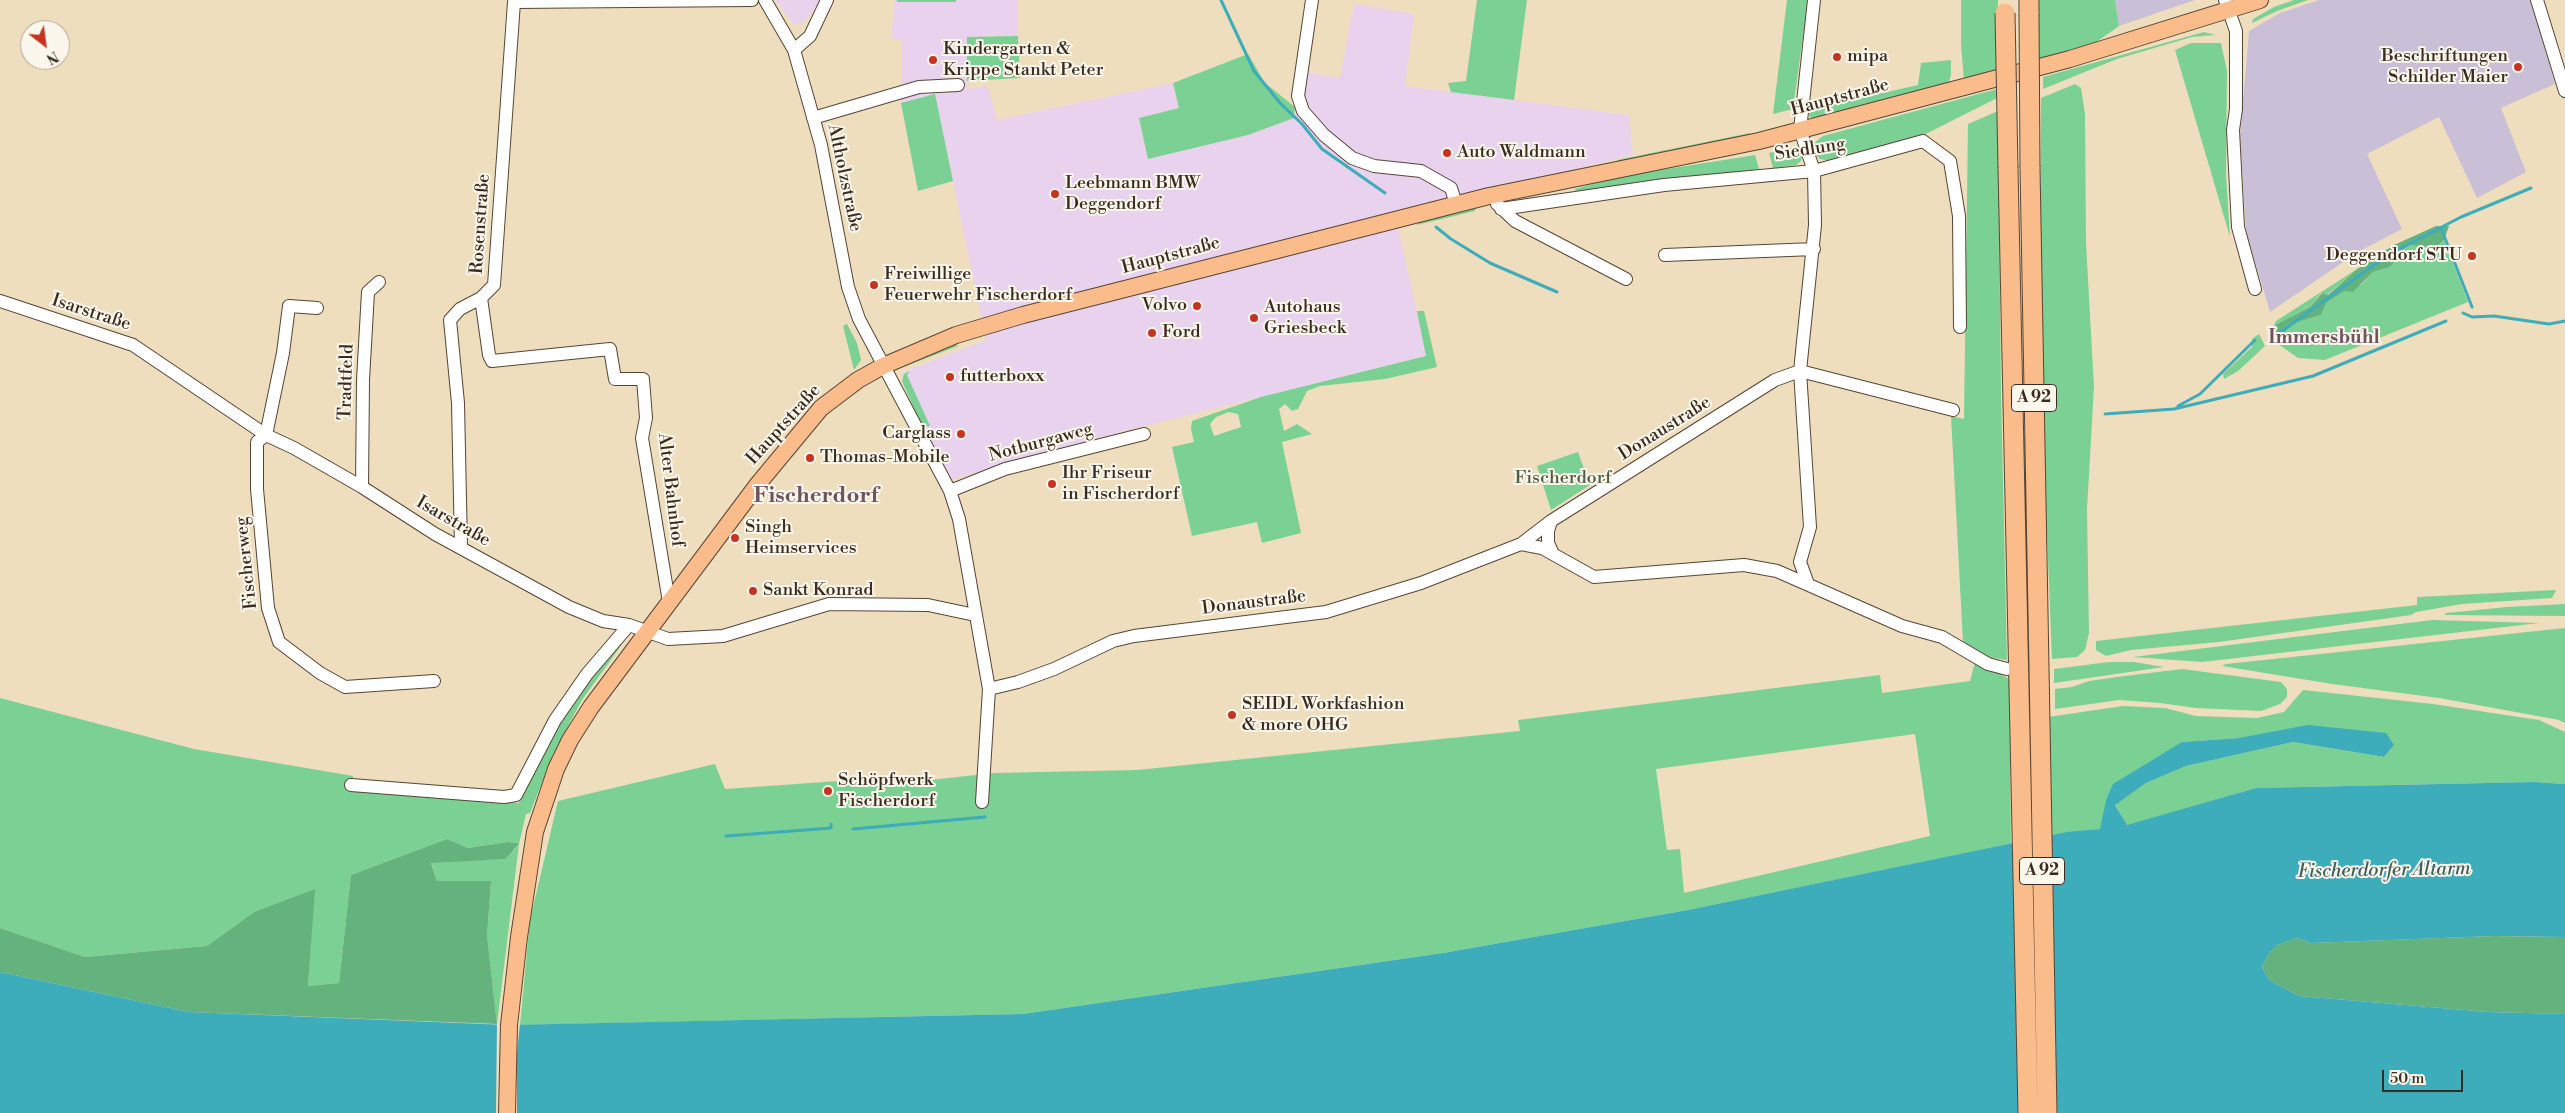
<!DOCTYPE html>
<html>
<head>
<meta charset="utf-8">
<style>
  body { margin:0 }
  #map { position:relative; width:2565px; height:1113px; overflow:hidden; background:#efdebd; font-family:"Libre Bodoni",serif }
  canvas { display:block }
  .north { position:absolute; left:20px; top:20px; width:50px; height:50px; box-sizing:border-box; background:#fbf7ec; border:1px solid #aea59a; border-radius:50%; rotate:150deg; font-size:14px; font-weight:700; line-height:20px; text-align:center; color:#3b2a1e }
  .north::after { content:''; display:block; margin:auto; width:18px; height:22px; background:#c8321e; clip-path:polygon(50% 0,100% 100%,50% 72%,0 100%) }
  .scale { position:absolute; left:2382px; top:1070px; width:81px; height:22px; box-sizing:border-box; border:2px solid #3b2a1e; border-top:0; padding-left:6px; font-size:15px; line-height:18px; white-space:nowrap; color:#3b2a1e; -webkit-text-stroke:4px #fbf7ec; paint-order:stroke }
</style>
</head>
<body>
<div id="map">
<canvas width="2565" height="1113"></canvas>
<div class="north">N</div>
<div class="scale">50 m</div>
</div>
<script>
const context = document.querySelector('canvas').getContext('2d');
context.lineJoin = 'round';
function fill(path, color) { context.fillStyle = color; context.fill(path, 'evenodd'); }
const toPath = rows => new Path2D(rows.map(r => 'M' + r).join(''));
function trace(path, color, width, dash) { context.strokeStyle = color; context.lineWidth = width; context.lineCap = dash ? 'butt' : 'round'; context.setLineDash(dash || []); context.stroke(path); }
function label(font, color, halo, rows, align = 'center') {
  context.font = font + ' "Libre Bodoni",serif'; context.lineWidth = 4; context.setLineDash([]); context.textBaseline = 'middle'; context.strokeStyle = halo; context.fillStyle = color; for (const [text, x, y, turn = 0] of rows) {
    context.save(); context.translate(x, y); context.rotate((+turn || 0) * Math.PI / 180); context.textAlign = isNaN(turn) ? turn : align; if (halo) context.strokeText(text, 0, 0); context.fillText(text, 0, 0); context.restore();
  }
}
fill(toPath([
  [775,0,820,0,805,22,794,25],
  [895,0,1018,0,1018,36,967,37,967,89,987,86,997,120,1173,83,1179,108,1139,118,1148,159,1248,135,1294,118,1298,71,1340,78,1354,4,1414,14,1405,86,1629,115,1633,155,1395,214,1427,356,1121,432,950,480,901,373,986,340,935,95,901,103,901,40,891,39]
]), '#e8d2ee');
fill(toPath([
  [2115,0,2195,0,2119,26],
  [2319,0,2531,0,2555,84,2501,108,2526,172,2477,198,2439,117,2367,154,2402,229,2358,252,2270,312,2246,231,2240,137,2249,31,2280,13]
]), '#c9bfd7');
fill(toPath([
  [897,0,956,0,956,2,897,2],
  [1477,0,1527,0,1514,100,1451,92,1448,83,1466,81],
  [1787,0,1808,0,1793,109,1773,114],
  [1961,0,1998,0,1997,72,1964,80,1961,45],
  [2036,0,2115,0,2119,26,2095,43,2035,60],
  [2294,0,2308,0,2277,11,2252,23,2253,19,2274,7],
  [2204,32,2215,35,2192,37,2117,59,2043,89,2043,77],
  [1018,36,1020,78,967,81,967,37],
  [2191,43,2221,43,2227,71,2226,174,2230,237,2175,50],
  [1248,54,1265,83,1295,107,1294,118,1248,135,1148,159,1139,118,1179,108,1173,83],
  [1951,60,1951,76,1947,86,1817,118,1810,117,1807,110,1918,85,1921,63],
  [2075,84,2081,88,2085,114,2086,243,2094,387,2087,509,2089,633,2085,650,2077,657,2052,659,2040,357,2041,98],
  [1997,89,1997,98,1906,144,1830,161,1820,159,1814,153,1813,144,1823,136],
  [935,94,953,181,918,191,901,103],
  [1998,111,2001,393,2007,660,1987,657,1963,642,1951,416,1964,419,1968,124],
  [1750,133,1751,136,1620,163,1617,160],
  [1789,148,1798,151,1802,155,1801,161,1796,165,1773,168,1769,153],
  [1755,155,1759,169,1576,192,1575,189,1617,177],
  [1475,207,1475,211,1417,225,1419,221],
  [2444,240,2468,302,2325,360,2298,358,2278,344,2271,331,2276,321,2357,269,2327,295,2321,293,2310,307,2275,325,2286,325,2321,315,2327,302,2345,291,2361,285,2373,272,2390,267,2402,254,2400,251,2410,245,2434,249],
  [1417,311,1424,311,1437,367,1385,379,1320,386,1307,391,1298,409,1292,411,1285,404,1279,409,1284,431,1297,424,1312,434,1282,442,1301,533,1262,543,1257,522,1192,536,1172,447,1194,442,1191,429,1192,421,1261,397,1426,356],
  [1229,412,1238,414,1241,427,1214,436,1210,424,1216,417],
  [847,324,857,343,861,360,854,370,843,326],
  [2259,334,2265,346,2238,371,2224,379,2223,374,2252,347,2252,339],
  [955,343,958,346,911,364,910,362],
  [910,371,907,375,930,426,922,427,902,381,904,374],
  [1578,452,1590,485,1551,510,1537,466],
  [2556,590,2552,598,2462,604,2416,612,2411,615,2219,642,2131,650,2106,656,2096,650,2096,641,2417,605,2417,597],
  [2565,604,2565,616,2444,615,2446,613,2507,607],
  [2432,620,2539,623,2202,662,2133,657],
  [2565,628,2565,723,2559,720,2439,698,2332,684,2222,666,2226,664],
  [623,643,582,700,553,754,530,813,526,814,519,844,497,1024,487,936,491,882,437,881,431,862,506,859,519,845,508,842,468,848,447,839,351,875,339,983,308,986,314,890,254,912,207,946,85,957,0,928,0,698,194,749,353,776,355,787,519,803,550,740,584,687,616,648],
  [1978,661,2009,679,2011,844,1688,910,1443,953,1023,1014,520,1025,530,920,558,801,715,764,725,789,839,781,883,785,995,773,1137,770,1520,731,1518,720,1880,675,1882,693,1970,681,1975,662],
  [1915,734,1930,836,1684,893,1680,849,1667,850,1656,769],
  [2109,662,2134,662,2164,667,2054,683,2054,669],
  [2182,669,2281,682,2287,689,2287,697,2280,704,2261,711,2196,708,2160,703,2119,700,2055,709,2055,689,2072,687,2089,681,2117,677],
  [2303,690,2433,704,2539,720,2565,732,2565,784,2534,782,2256,788,2127,826,2115,804,2146,783,2186,766,2293,742,2384,757,2393,746,2239,738,2182,742,2106,800,2101,829,2048,836,2048,717,2123,706,2165,708,2196,716,2257,718,2284,712]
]), '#7bd094');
fill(toPath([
  [2436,226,2449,226,2444,240,2434,249,2410,245,2400,251,2402,254,2390,267,2373,272,2353,292,2345,291,2327,302,2321,315,2287,325,2284,339,2278,337,2275,325,2310,307,2322,293,2328,295,2357,269,2394,245],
  [447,839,468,848,508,842,519,844,506,859,431,863,437,881,491,881,487,936,497,1024,189,1012,0,972,0,928,85,957,207,946,254,912,315,889,308,986,339,983,351,875],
  [2494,936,2565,937,2565,1014,2488,1012,2299,996,2269,980,2262,967,2268,955,2277,945,2297,938,2311,943]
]), '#64b27e');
fill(toPath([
  [2308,725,2386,733,2394,745,2384,757,2293,742,2186,766,2146,783,2115,805,2127,825,2256,788,2534,782,2565,784,2565,937,2494,936,2311,943,2297,938,2277,945,2268,955,2262,967,2269,980,2299,996,2488,1012,2565,1014,2565,1113,0,1113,0,972,189,1012,509,1025,1023,1014,1443,953,1688,910,2067,832,2100,829,2106,800,2113,784,2182,742,2239,738]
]), '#3dacbb');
fill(toPath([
  [497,1022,520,1023,517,1054,517,1113,496,1113]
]), '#efdebd');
trace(toPath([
  [1221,0,1254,71,1280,103,1302,124,1322,149,1385,193],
  [1436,227,1451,239,1490,263,1557,292],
  [2441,228,2472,307],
  [2463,313,2472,317,2494,316,2549,324,2565,321],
  [2278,334,2388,255,2461,217,2531,188],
  [2178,406,2200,394,2255,340],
  [2105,414,2174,409,2313,376,2446,321],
  [853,829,985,817],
  [726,836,831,828,831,824]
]), '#3dacbb', 3);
const minor = toPath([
  [765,0,794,50,821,145,848,287,859,319,950,491,959,519,989,689,982,802],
  [1312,0,1298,96,1303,111,1324,135,1352,158,1374,166,1421,171,1451,188,1456,204],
  [2225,0,2236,31,2236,109,2233,130,2238,227,2255,289],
  [2537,0,2565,91],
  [794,50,810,36,827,0],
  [813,118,919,87,958,85],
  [1497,204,1515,221,1626,279],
  [1501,209,1664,185,1814,171,1923,141,1950,161,1959,216,1960,327],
  [1665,255,1814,249],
  [481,298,489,355,492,361,610,349,615,379,643,379,646,418,642,438,669,602],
  [0,301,133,345,266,435,294,448,362,487,435,534,569,607,603,621,629,625,668,639,723,636,829,604,928,605,975,615],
  [266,435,257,442,257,489,268,608,279,642,320,673,345,687,434,681],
  [266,435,283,353,289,306,317,308],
  [362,487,363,380,368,292,379,282],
  [950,491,1005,469,1144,434],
  [1551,521,1548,531,1548,543,1553,554],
  [1521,544,1542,548,1594,577,1744,565,1777,571,1902,626,1942,637,1988,664,2007,669],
  [461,547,458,403,450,320,460,309,481,298,494,285,514,2,752,0],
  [1808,584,1800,562,1810,527,1800,371,1815,225,1814,171,1800,130,1814,0],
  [989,689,1018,682,1054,669,1113,641,1134,636,1326,612,1421,583,1521,544,1551,521,1775,380,1800,371,1953,410],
  [351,785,504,797,516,795,555,720,587,674,629,625]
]);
const major = toPath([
  [507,1113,509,1025,519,937,535,832,556,769,570,740,591,707,758,484,821,408,858,380,883,366,956,335,1023,315,1489,196,1759,141,2070,59,2260,0]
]);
const highway = toPath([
  [2029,0,2029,14],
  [2030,167,2047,1113],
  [2008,168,2028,1113]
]);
trace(minor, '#564536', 14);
trace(major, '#564536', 18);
trace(highway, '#564536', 21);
trace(minor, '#fff', 12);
trace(major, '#fabc8b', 16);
trace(highway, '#fabc8b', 19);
const highwayBridge = toPath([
  [2005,13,2008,168],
  [2029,14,2030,167]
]);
trace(highwayBridge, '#564536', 21, []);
trace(highwayBridge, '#fabc8b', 19);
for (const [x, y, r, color] of [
  [1837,57,5,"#c8321e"],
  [933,60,5,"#c8321e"],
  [2518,67,5,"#c8321e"],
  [1447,153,5,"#c8321e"],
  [1055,194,5,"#c8321e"],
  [2472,256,5,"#c8321e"],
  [874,285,5,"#c8321e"],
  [1197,306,5,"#c8321e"],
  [1254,318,5,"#c8321e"],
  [1152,333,5,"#c8321e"],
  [950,377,5,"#c8321e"],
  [961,434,5,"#c8321e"],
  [810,458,5,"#c8321e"],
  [1052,484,5,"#c8321e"],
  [735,538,5,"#c8321e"],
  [753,591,5,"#c8321e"],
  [1232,715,5,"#c8321e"],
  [828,791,5,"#c8321e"]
]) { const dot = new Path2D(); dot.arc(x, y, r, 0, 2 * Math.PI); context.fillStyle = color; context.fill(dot); trace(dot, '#fbf7ec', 2); }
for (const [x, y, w] of [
  [2034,398,45],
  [2042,871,45]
]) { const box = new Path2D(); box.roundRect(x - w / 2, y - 13.5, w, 27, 4); context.fillStyle = '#fbf7ec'; context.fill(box); trace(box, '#3b2a1e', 1); }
label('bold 16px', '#3b2a1e', null, [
  ["A 92",2034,398],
  ["A 92",2042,871]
]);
label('18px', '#3b2a1e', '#fbf7ec', [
  ["Kindergarten &",943,50],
  ["Krippe Stankt Peter",943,71],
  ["mipa",1847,57],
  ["Beschriftungen",2508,57,"right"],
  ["Schilder Maier",2508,78,"right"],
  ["Auto Waldmann",1457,153],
  ["Leebmann BMW",1065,184],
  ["Deggendorf",1065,205],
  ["Deggendorf STU",2462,256,"right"],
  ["Freiwillige",884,275],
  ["Feuerwehr Fischerdorf",884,296],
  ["Volvo",1187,306,"right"],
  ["Autohaus",1264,308],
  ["Griesbeck",1264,329],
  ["Ford",1162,333],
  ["futterboxx",960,377],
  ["Carglass",951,434,"right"],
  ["Thomas-Mobile",820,458],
  ["Ihr Friseur",1062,474],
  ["in Fischerdorf",1062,495],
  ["Singh",745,528],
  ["Heimservices",745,549],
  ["Sankt Konrad",763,591],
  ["SEIDL Workfashion",1242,705],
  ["& more OHG",1242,726],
  ["Schöpfwerk",838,781],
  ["Fischerdorf",838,802]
], 'left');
label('18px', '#3b2a1e', '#fbf7ec', [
  ["Hauptstraße",1840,98,-15],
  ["Siedlung",1810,150,-9],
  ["Altholzstraße",844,178,78],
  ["Rosenstraße",481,224,-86],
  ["Hauptstraße",1171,256,-15],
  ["Isarstraße",91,313,18],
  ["Tradtfeld",347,382,-88],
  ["Hauptstraße",784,425,-48],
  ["Donaustraße",1665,429,-32],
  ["Notburgaweg",1041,443,-15],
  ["Alter Bahnhof",670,490,83],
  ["Isarstraße",453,522,30],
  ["Fischerweg",247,563,-96],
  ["Donaustraße",1254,603,-7]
]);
label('18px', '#4e5c41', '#fbf7ec', [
  ["Fischerdorf",1563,479]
]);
label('bold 19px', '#6f5460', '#fbf7ec', [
  ["Immersbühl",2324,338]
]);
label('italic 19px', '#3c5e5d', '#fbf7ec', [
  ["Fischerdorfer Altarm",2384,871,-1]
]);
label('bold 22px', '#6f5460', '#fbf7ec', [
  ["Fischerdorf",816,497]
]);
</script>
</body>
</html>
